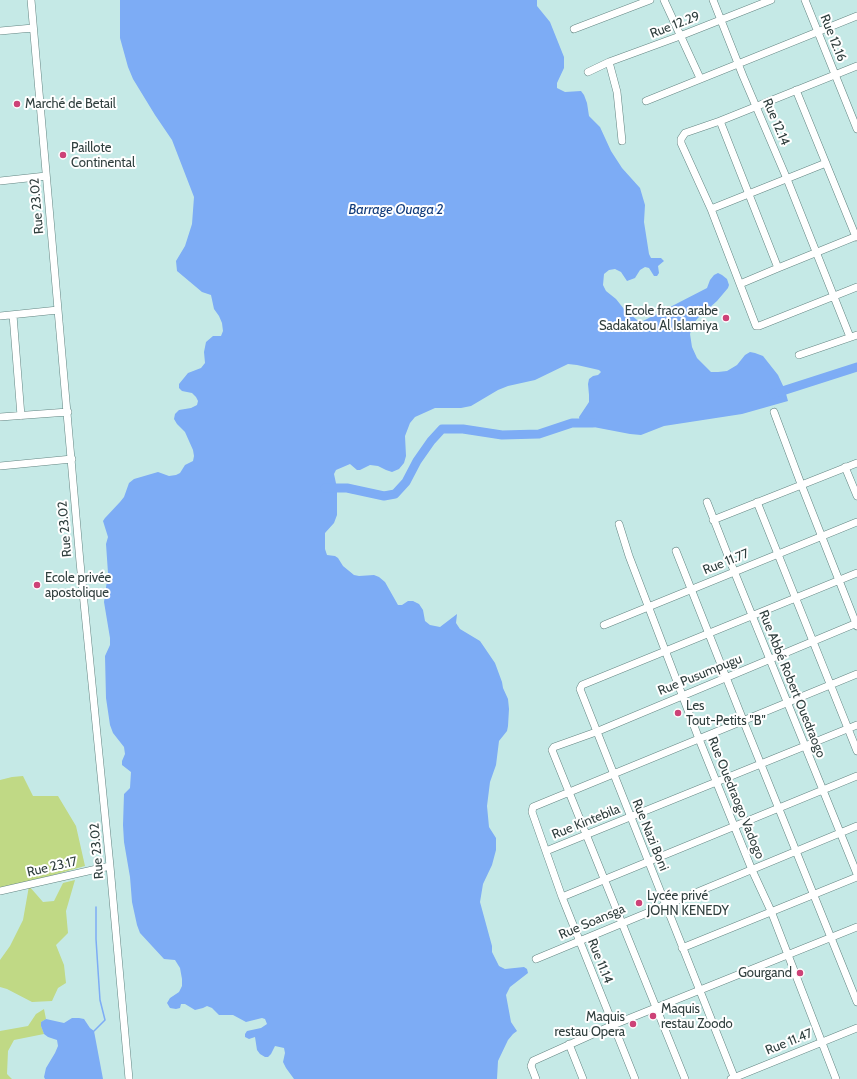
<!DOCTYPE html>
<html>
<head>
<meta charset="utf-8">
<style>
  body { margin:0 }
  canvas { display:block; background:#c5e9e6 }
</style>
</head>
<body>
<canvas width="857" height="1079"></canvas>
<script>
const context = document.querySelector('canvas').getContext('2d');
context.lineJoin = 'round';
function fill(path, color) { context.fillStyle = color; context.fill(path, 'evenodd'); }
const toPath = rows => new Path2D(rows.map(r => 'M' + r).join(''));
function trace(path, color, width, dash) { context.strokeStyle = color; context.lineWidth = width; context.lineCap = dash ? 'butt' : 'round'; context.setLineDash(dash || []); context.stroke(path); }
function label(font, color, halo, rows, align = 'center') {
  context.font = font + ' Cabin,sans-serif'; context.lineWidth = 4; context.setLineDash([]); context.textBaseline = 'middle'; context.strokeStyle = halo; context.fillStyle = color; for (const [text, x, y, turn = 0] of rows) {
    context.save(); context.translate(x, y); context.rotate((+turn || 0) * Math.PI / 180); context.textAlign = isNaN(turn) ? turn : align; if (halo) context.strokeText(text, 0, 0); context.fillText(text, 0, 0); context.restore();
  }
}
fill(toPath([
  [23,776,33,796,58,796,76,826,85,866,22,884,0,888,0,780,12,777],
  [75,880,66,911,68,933,56,945,64,965,66,983,58,988,52,1001,32,1002,7,989,0,987,0,960,10,946,23,920,29,886,43,902,54,901,63,883],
  [44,1009,46,1019,41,1022,41,1026,44,1034,14,1040,8,1051,7,1074,12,1079,0,1079,0,1031,28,1026,36,1014]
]), '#c0d985');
fill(toPath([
  [120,0,537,0,537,6,550,22,564,57,564,68,557,83,557,88,565,92,581,91,584,95,587,103,589,116,600,127,611,151,622,168,640,188,645,205,644,222,649,254,651,258,661,258,664,261,658,266,659,273,657,276,654,276,649,268,645,267,640,270,635,278,627,281,621,272,615,269,609,270,604,274,603,285,606,291,616,299,624,309,637,320,643,321,707,288,710,280,714,275,718,273,722,275,727,279,729,285,728,288,717,301,698,318,693,324,690,334,692,347,697,358,711,372,718,372,727,371,737,365,745,355,750,352,755,353,763,356,778,375,785,390,788,401,742,414,664,426,641,435,630,434,583,425,580,422,579,417,589,402,589,395,588,384,589,379,593,376,598,375,601,372,599,370,577,365,568,364,535,380,508,386,498,390,471,406,461,408,435,408,415,417,410,423,405,436,406,456,404,463,399,469,392,472,386,470,378,466,370,465,360,470,357,470,350,464,336,470,334,474,337,488,337,515,334,523,325,533,325,549,327,555,335,556,338,558,343,566,354,575,359,576,374,575,379,577,385,582,398,605,402,605,408,601,413,601,419,604,423,610,425,621,430,625,440,627,457,614,456,623,460,629,480,641,495,663,502,682,503,688,508,699,509,709,508,726,507,731,499,741,496,765,490,782,487,806,489,827,496,838,496,850,492,865,483,884,480,902,492,946,492,952,499,966,505,969,524,967,527,969,528,973,510,987,506,995,511,1022,517,1031,513,1034,508,1040,498,1061,497,1079,294,1079,286,1068,283,1062,285,1053,284,1048,275,1046,271,1054,268,1057,265,1057,260,1054,257,1050,255,1037,249,1039,245,1037,245,1034,247,1031,261,1028,267,1024,265,1019,262,1018,246,1022,233,1015,219,1015,212,1008,207,1006,203,1008,195,1010,185,1004,181,1004,180,1008,176,1009,170,1008,167,1003,170,998,179,992,182,986,182,979,180,968,175,960,164,959,140,933,137,925,132,902,130,877,124,842,123,825,124,794,130,788,131,772,122,765,122,761,125,754,124,747,113,733,110,725,106,698,105,656,110,645,110,638,104,602,108,573,106,544,108,537,103,521,105,518,120,502,124,497,129,483,134,479,158,472,169,476,176,475,180,473,185,465,193,461,194,456,193,450,185,432,177,424,174,419,175,414,179,410,191,408,197,405,198,401,196,397,192,393,182,391,179,388,179,384,188,373,201,368,205,363,204,352,206,342,213,336,221,336,223,331,222,323,219,316,214,309,211,295,202,292,177,271,176,261,185,246,192,224,194,197,172,140,155,115,133,79,128,67,120,38],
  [72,1018,79,1018,84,1019,90,1028,94,1031,103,1079,45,1079,44,1077,46,1068,55,1053,58,1046,57,1040,48,1037,44,1034,41,1026,41,1022,46,1019,64,1023]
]), '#7dacf5');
trace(toPath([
  [94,1031,105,1020,100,1000,98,970,96,939,96,907]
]), '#7dacf5', 1.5);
trace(toPath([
  [773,394,857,367],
  [325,488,347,488,384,496,395,494,406,482,417,461,431,441,442,429,463,429,502,435,539,434,572,423,593,423]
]), '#7dacf5', 9);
const minor = toPath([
  [31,0,80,562,110,866,129,1079],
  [664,0,700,78],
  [713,0,743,76,787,179,850,337],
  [805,0,857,129],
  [574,29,650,0],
  [0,31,33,28],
  [609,62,617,92,622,141],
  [857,66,720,121,685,133,681,139,681,143,711,209,756,326,759,326,857,287],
  [588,72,609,62,680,36,771,0],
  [796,90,856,237],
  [646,101,857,16],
  [720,121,778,268],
  [0,181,46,176],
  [711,209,826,163],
  [740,284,778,268,857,236],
  [13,315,21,416],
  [0,316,58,310],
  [799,355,857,335],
  [774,412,801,484,857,626],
  [0,417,68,412],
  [0,466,72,459],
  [845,467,857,496],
  [707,502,734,571,857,874],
  [757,502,857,751],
  [713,520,857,463],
  [619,524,629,556,699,739,752,870,771,911,836,1079],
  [676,551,743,720,857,1002],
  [604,625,857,522],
  [546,851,857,725],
  [0,891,110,866],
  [562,897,857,776],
  [682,948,857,877],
  [536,959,857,826],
  [569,1044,583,1079],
  [536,1079,531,1066,533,1061,613,1025,857,927],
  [635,1079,562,897,532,812,533,807,857,674],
  [685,1079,552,750,554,747,596,732,857,623],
  [731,1079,857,1028],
  [735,1079,580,689,582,685,857,573]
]);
trace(minor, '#638582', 8);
trace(minor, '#fff', 7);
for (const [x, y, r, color] of [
  [17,104,4,"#cd4277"],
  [63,155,4,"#cd4277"],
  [726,318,4,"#cd4277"],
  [37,585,4,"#cd4277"],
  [678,713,4,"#cd4277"],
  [639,903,4,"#cd4277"],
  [800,973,4,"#cd4277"],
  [653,1016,4,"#cd4277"],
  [633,1024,4,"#cd4277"]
]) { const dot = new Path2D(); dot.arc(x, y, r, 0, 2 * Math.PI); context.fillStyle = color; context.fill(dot); trace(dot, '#fff', 1.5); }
label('13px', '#303f3e', '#fff', [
  ["Rue 12.29",675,25,-21],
  ["Rue 12.16",833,38,68],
  ["Rue 12.14",776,122,67],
  ["Rue 23.02",37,206,-95],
  ["Rue 23.02",65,529,-95],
  ["Rue 11.77",726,562,-22],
  ["Rue Pusumpugu",700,675,-22],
  ["Rue Abbé Robert Ouedraogo",792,684,68],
  ["Rue Ouedraogo Vadogo",736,798,68],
  ["Rue Kintebila",586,822,-22],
  ["Rue Nazi Boni",650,835,68],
  ["Rue 23.02",97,851,-95],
  ["Rue 23.17",52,867,-13],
  ["Rue Soansga",592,922,-23],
  ["Rue 11.14",600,961,68],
  ["Rue 11.47",789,1042,-22]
]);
label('13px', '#303f3e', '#fff', [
  ["Marché de Betail",25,104],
  ["Paillote",71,148],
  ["Continental",71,163],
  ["Ecole fraco arabe",718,311,"right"],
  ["Sadakatou Al Islamiya",718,326,"right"],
  ["Ecole privée",45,578],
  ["apostolique",45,593],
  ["Les",686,706],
  ["Tout-Petits \"B\"",686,721],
  ["Lycée privé",647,896],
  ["JOHN KENEDY",647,911],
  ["Gourgand",792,973,"right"],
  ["Maquis",661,1009],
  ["restau Zoodo",661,1024],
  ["Maquis",625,1017,"right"],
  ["restau Opera",625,1032,"right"]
], 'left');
label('italic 14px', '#103b7b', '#fff', [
  ["Barrage Ouaga 2",396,210]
]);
</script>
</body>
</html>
